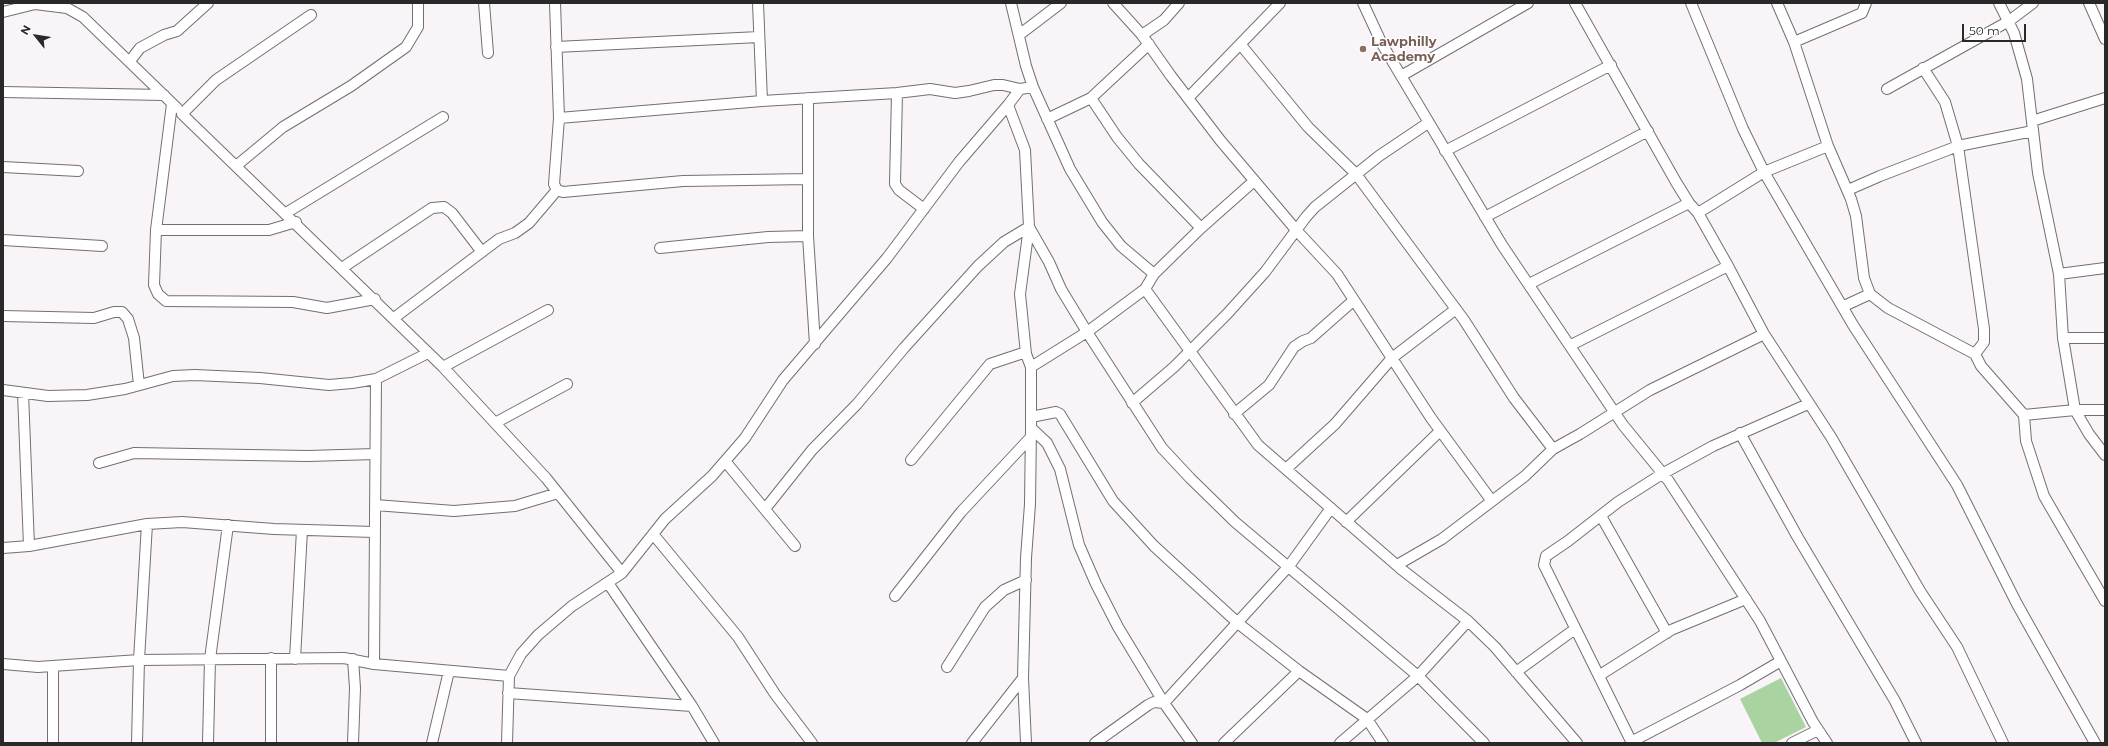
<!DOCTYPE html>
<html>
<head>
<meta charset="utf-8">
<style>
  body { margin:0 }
  #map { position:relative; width:2108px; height:746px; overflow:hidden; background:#f8f4f8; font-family:Montserrat,sans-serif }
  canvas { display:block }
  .frame { position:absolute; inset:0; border:4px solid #2a292a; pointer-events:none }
  .north { position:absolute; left:16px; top:16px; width:40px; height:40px; -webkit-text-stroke:3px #fff; paint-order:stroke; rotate:300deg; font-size:11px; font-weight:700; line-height:16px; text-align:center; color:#2a292a }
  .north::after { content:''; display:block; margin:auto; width:14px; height:18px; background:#2a292a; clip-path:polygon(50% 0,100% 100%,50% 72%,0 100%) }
  .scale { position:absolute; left:1962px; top:24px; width:64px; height:18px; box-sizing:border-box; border:2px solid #2a292a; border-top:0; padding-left:5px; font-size:12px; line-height:14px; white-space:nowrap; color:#2a292a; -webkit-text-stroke:3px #fff; paint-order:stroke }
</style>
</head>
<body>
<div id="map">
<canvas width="2108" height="746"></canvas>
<div class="frame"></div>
<div class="north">N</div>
<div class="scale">50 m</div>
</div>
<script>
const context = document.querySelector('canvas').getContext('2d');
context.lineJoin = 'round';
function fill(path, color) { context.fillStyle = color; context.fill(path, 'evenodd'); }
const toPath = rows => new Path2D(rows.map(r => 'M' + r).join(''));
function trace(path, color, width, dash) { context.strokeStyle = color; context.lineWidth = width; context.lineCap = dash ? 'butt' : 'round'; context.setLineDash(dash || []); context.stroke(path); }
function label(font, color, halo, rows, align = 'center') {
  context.font = font + ' Montserrat,sans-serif'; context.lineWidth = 3; context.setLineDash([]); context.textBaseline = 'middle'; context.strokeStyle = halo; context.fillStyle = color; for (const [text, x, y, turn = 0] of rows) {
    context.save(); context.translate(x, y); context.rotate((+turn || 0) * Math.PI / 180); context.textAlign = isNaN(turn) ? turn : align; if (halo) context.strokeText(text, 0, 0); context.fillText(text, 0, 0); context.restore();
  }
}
fill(toPath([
  [1781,678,1806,727,1774,743,1762,743,1740,699]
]), '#a9d4a1');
const minor = toPath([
  [484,3,488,53],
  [555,3,559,118,554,184,557,190,563,192,683,181,808,179],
  [758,3,762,101],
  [1011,3,1026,66,1033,87,1070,169,1102,222,1121,246,1154,274],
  [1113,3,1142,35,1171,76,1220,140,1297,231,1337,274,1431,418,1491,500],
  [1363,3,1382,44,1502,245,1623,425,1668,480,1706,538,1760,621,1813,722,1827,743],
  [1575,3,1676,182,1689,203,1698,213,1728,266,1764,334,1831,437,1920,591,1957,647,2003,743],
  [1691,3,1743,129,1764,172,1853,325,1957,485,2017,604,2095,743],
  [1777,3,1794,42,1828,146,1851,199,1856,216,1864,278,1870,294],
  [1999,3,2014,33,2027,79,2038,173,2059,274,2063,338,2075,410,2089,434,2105,455],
  [2089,3,2105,39],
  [3,12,35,4,67,8,83,17,177,108],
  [311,15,216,80,182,114,443,367,546,478,622,573],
  [1019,35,1061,3],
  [1142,35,1164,20,1179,3],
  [1794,42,1862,13,1866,3],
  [1149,44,1091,98,1117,137,1139,164,1201,228],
  [1241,45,1308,127,1356,174,1464,320,1514,398,1553,449],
  [556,47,759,37],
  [130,61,140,48,164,35,177,31,208,3],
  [1923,68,1945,102,1958,146,1984,329,1984,342,1975,354],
  [1401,76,1528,3],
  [1887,89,2009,21,2033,3],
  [3,92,164,95],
  [897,93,895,184,899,190,924,209],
  [808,98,808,236,815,344],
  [1188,98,1280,3],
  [172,104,156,230,154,285,158,294,166,301,293,302,327,308,375,299],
  [1008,105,1025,150,1029,227,1020,294,1026,354,1031,367,1031,428,1047,443,1060,469,1079,545,1096,584,1118,627,1164,703,1192,743],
  [559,118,762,101,897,93,930,89,955,93,969,91,994,85,1003,85,1020,89],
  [1047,119,1091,98],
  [2032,121,2105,98],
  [1445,151,1611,65],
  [236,166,283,127,351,86,406,47,418,27,418,3],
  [3,167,78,171],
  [1848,190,1880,176,1958,146,2033,131],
  [286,213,443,117],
  [1698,213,1764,172,1828,146],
  [1485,217,1648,131],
  [156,230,269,230,296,222],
  [3,240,102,246],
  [660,248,768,237,808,236],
  [342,268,432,208,444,207,452,213,482,252],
  [2059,274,2105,268],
  [1529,284,1689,203],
  [1145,289,1258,445,1401,569,1468,621,1495,647,1577,743],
  [1844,306,1870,294,1888,308,1975,354,1981,366,2024,415,2075,410,2105,410],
  [3,316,94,318,114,312,122,312,128,319,134,338,139,385],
  [394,318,499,239,515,233,529,223,557,190],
  [2063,338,2105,338],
  [1571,345,1728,266],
  [443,367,548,310],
  [1031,367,1087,332,1145,289,1154,274,1201,228,1254,181],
  [3,390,48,396,87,395,125,389,173,376,195,375,260,378,329,385,352,383,376,379,428,353],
  [23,393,29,546],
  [1132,403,1174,367,1227,314,1265,272,1306,217,1315,207,1379,156,1428,123],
  [1234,414,1269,385,1294,347,1303,341,1311,338,1354,300],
  [2024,415,2026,441,2044,496,2105,601],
  [1031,417,1056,412,1060,414,1113,501,1154,546,1239,624,1299,671,1367,719,1383,743],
  [495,423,567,384],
  [1740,433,1797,536,1895,701,1916,743],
  [911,460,990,364,1020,354,1026,354],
  [725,461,795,546],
  [99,463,134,453,308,456,375,454],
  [1286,469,1335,424,1392,358,1456,309],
  [375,505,454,511,515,506,558,493],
  [765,509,812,450,857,404,904,348,978,266,1004,242,1029,227,1049,262,1061,289,1087,332,1162,448,1190,478,1235,522,1418,676,1484,743],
  [1601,516,1667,633],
  [1346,522,1440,431],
  [653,534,738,637,775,694,812,743],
  [3,548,29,546,147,524],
  [1397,565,1442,539,1525,476,1553,449,1580,434,1650,390,1764,334],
  [608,583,692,706,714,743],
  [895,596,961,512,1031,437],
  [271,658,271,743],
  [295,659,302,530],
  [3,664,38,667,139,660,344,658,374,664,509,676,521,654,538,635,572,606,622,573,665,519,712,476,745,438,783,380,887,258,959,162,1008,105,1020,89,1033,87],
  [374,664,376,379],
  [947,667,985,607,1004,590,1026,580],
  [1516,672,1575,629],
  [1600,675,1671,630,1746,599],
  [508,693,692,706],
  [1631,742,1740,685,1781,661],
  [53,743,53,666],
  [137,743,139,660,147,524,182,522,274,529,374,532],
  [208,743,210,659,228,525],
  [353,743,355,688,353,659],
  [432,743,449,671],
  [507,743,509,676],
  [972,743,1023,678],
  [1026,743,1023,678,1026,558,1030,504,1031,428],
  [1095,743,1148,705,1154,702,1164,703,1289,566,1331,508],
  [1224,743,1299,671],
  [1340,743,1418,676,1468,621],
  [1632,743,1544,565,1546,556,1568,541,1618,502,1662,474,1713,446,1808,404],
  [1792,743,1818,730]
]);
trace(minor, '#736f73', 12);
trace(minor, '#fff', 10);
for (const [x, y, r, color] of [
  [1363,49,4,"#8d6e63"]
]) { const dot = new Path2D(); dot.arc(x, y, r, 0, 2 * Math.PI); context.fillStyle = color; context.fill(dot); trace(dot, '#fff', 1.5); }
label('bold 13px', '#785e54', '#fff', [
  ["Lawphilly",1371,42],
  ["Academy",1371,57]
], 'left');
</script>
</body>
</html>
